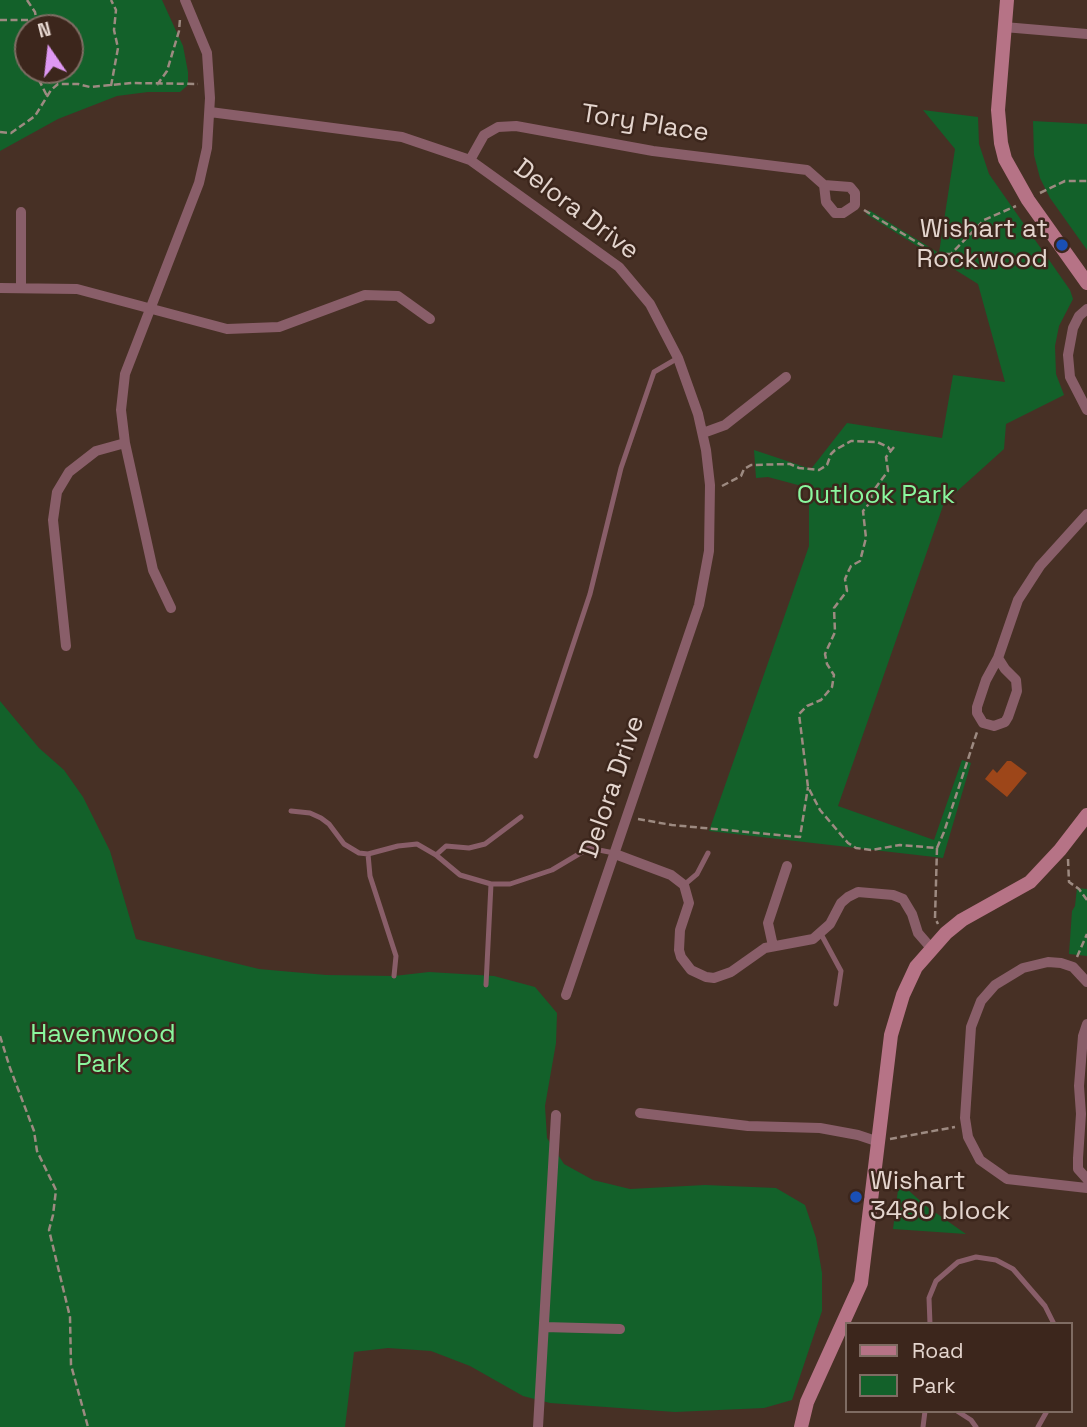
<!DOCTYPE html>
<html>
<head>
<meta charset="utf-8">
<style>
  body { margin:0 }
  #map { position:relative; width:1087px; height:1427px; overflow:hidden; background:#473025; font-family:"Space Grotesk",sans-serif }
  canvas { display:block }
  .legend { position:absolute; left:845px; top:1322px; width:228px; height:91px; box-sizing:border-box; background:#3c261c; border:2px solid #7f6c63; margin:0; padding:9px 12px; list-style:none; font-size:21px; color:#e4d5ce }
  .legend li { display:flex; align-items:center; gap:14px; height:35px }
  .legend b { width:35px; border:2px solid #7f6c63 }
  .north { position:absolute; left:14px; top:14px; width:70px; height:70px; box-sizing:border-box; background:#3c261c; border:2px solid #7f6c63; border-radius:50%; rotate:346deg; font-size:19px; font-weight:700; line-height:28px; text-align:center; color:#e4d5ce }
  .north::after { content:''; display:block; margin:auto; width:24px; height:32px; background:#de98f2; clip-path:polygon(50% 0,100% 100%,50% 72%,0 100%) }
</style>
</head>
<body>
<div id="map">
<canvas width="1087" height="1427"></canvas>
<ul class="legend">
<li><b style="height:9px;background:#b67386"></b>Road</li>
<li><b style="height:19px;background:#13612a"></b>Park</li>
</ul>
<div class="north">N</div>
</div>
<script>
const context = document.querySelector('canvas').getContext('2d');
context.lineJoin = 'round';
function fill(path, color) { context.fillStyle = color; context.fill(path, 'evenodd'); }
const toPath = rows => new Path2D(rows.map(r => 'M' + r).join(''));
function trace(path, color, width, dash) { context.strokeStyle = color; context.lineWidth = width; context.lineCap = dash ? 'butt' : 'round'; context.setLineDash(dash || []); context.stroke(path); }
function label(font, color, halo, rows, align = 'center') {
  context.font = font + ' "Space Grotesk",sans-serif'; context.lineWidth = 5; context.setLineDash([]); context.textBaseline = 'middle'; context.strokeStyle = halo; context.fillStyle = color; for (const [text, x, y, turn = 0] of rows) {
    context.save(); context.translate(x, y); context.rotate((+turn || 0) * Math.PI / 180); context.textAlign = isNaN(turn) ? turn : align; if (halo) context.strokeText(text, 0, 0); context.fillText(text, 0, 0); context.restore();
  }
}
fill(toPath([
  [0,0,162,0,183,46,188,72,188,85,180,92,148,92,117,96,58,119,0,151],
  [28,28,70,28,70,70,28,70],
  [923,110,978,117,979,144,989,174,1070,290,1073,299,1059,326,1055,346,1056,374,1064,395,1006,424,1004,449,944,503,838,806,934,840,962,760,971,763,943,858,709,831,809,546,809,488,768,477,756,478,754,450,811,469,847,423,942,438,953,375,1005,382,978,284,866,214,869,210,939,253,955,149],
  [1033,121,1087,124,1087,250,1050,198,1040,178,1034,155],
  [0,701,39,748,64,770,83,797,110,851,136,939,259,969,326,975,394,976,429,972,462,974,494,976,535,987,557,1013,556,1043,545,1106,547,1138,564,1164,593,1180,630,1189,705,1185,776,1188,805,1205,816,1238,822,1273,822,1311,792,1400,764,1408,675,1412,550,1403,523,1396,470,1366,431,1351,388,1348,354,1352,345,1427,0,1427],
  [1077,888,1087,889,1087,956,1069,954,1072,911,1075,906],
  [899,1182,926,1206,966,1234,893,1229]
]), '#13612a');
fill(toPath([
  [1007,761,1011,761,1027,773,1007,797,985,779,993,769,997,773]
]), '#9d4619');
trace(toPath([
  [27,0,35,12,37,23],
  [0,20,31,20,37,23,39,28],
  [34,70,47,96],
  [157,85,167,71,179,31,180,19],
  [111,86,118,48,114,30,116,10,111,0],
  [0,132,11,133,35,116,51,90,58,84,78,84,90,87,132,83,198,84],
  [1040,193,1065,181,1087,181],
  [864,210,936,254,951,254,984,220,1016,206],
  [894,447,886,457,888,471,871,494,872,500,863,511,866,538,860,561,851,566,849,570,845,579,847,591,834,608,835,632,825,654,827,664,834,675,832,687,821,700,807,706,799,714,808,787,820,810,848,843,856,848,871,850,900,845,937,848,944,832,977,732],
  [722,486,741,476,744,469,751,465,790,464,799,468,819,470,827,465,831,454,835,450,851,441,877,442,888,447,890,450],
  [638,819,672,825,800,837,808,787],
  [937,848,935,918,938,924],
  [1068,859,1069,882,1079,889,1087,900],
  [1077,957,1087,934],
  [0,1036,10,1068,34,1131,37,1151,56,1190,53,1215,49,1230,70,1317,71,1365,88,1427],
  [890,1139,955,1127]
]), '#9d8a81', 2.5, [7, 3.5]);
trace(toPath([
  [536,756,590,594,621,468,654,372,678,358],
  [291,811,310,813,321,818,329,824,344,844,359,853,368,854,398,846,417,844,436,855,460,875,491,884,510,884,552,870,589,848,614,853],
  [368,854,370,876,396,956,394,976],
  [436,855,446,846,469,848,485,844,521,817],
  [684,885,697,874,708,853],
  [821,934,841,971,836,1004],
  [486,985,491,884],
  [930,1324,929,1298,936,1281,958,1262,976,1257,996,1260,1013,1269,1045,1306,1054,1324],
  [957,1411,971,1420,976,1427],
  [923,1427,925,1411],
  [1038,1427,1047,1411]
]), '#895e69', 5);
trace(toPath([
  [1004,27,1087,34],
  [210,112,402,137,470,160,619,267,650,304,678,358,698,414,706,450,710,485,709,551,699,605,566,995],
  [470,160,484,135,498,127,516,126,653,151,807,170,824,185,850,187,855,193,855,205,843,213,835,213,826,202,824,185],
  [21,287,21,212],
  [0,288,77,289,227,329,279,327,365,295,398,296,430,319],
  [1087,309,1079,316,1073,328,1068,355,1070,377,1087,410],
  [703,433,725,425,786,377],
  [171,608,153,570,125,443,121,410,125,374,199,183,207,148,210,98,207,53,185,0],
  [66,646,53,520,57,492,69,472,96,451,125,443],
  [998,658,1018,600,1040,566,1087,514],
  [998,658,1005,669,1016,680,1017,691,1008,717,1005,722,994,726,983,723,977,713,977,707,986,680,998,658],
  [615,854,671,875,684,885,689,903,680,930,679,950,681,957,691,970,706,977,714,978,731,972,765,948,813,939,830,924,841,903,848,897,858,892,893,895,903,899,912,914,918,933,931,948],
  [773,946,768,923,787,866],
  [1087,982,1073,967,1061,963,1048,962,1023,968,995,985,981,1001,971,1027,965,1118,968,1137,980,1160,1007,1179,1087,1188],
  [1087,1024,1083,1036,1079,1086,1081,1114,1078,1158,1078,1169,1087,1179],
  [640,1113,748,1126,820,1128,858,1135,879,1142],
  [544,1327,620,1329],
  [538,1427,556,1115]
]), '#895e69', 10);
trace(toPath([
  [1007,0,998,110,1001,143,1005,159,1028,200,1087,283],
  [801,1427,807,1402,861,1283,891,1035,903,995,916,967,946,933,962,920,1030,882,1060,850,1087,815]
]), '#b67386', 14);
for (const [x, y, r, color] of [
  [1062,245,7,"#1a4fb4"],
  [856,1197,7,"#1a4fb4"]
]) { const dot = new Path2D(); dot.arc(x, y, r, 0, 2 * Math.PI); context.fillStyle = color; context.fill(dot); trace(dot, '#3c261c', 2.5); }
label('26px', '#e4d5ce', '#3c261c', [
  ["Tory Place",645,124,9],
  ["Delora Drive",576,210,37],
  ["Delora Drive",613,787,-71]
]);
label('26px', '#e4d5ce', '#3c261c', [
  ["Wishart at",1048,230],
  ["Rockwood",1048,260],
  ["Wishart",870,1182,"left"],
  ["3480 block",870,1212,"left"]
], 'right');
label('26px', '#8af79e', '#3c261c', [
  ["Outlook Park",876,496],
  ["Havenwood",103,1035],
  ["Park",103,1065]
]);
</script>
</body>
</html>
